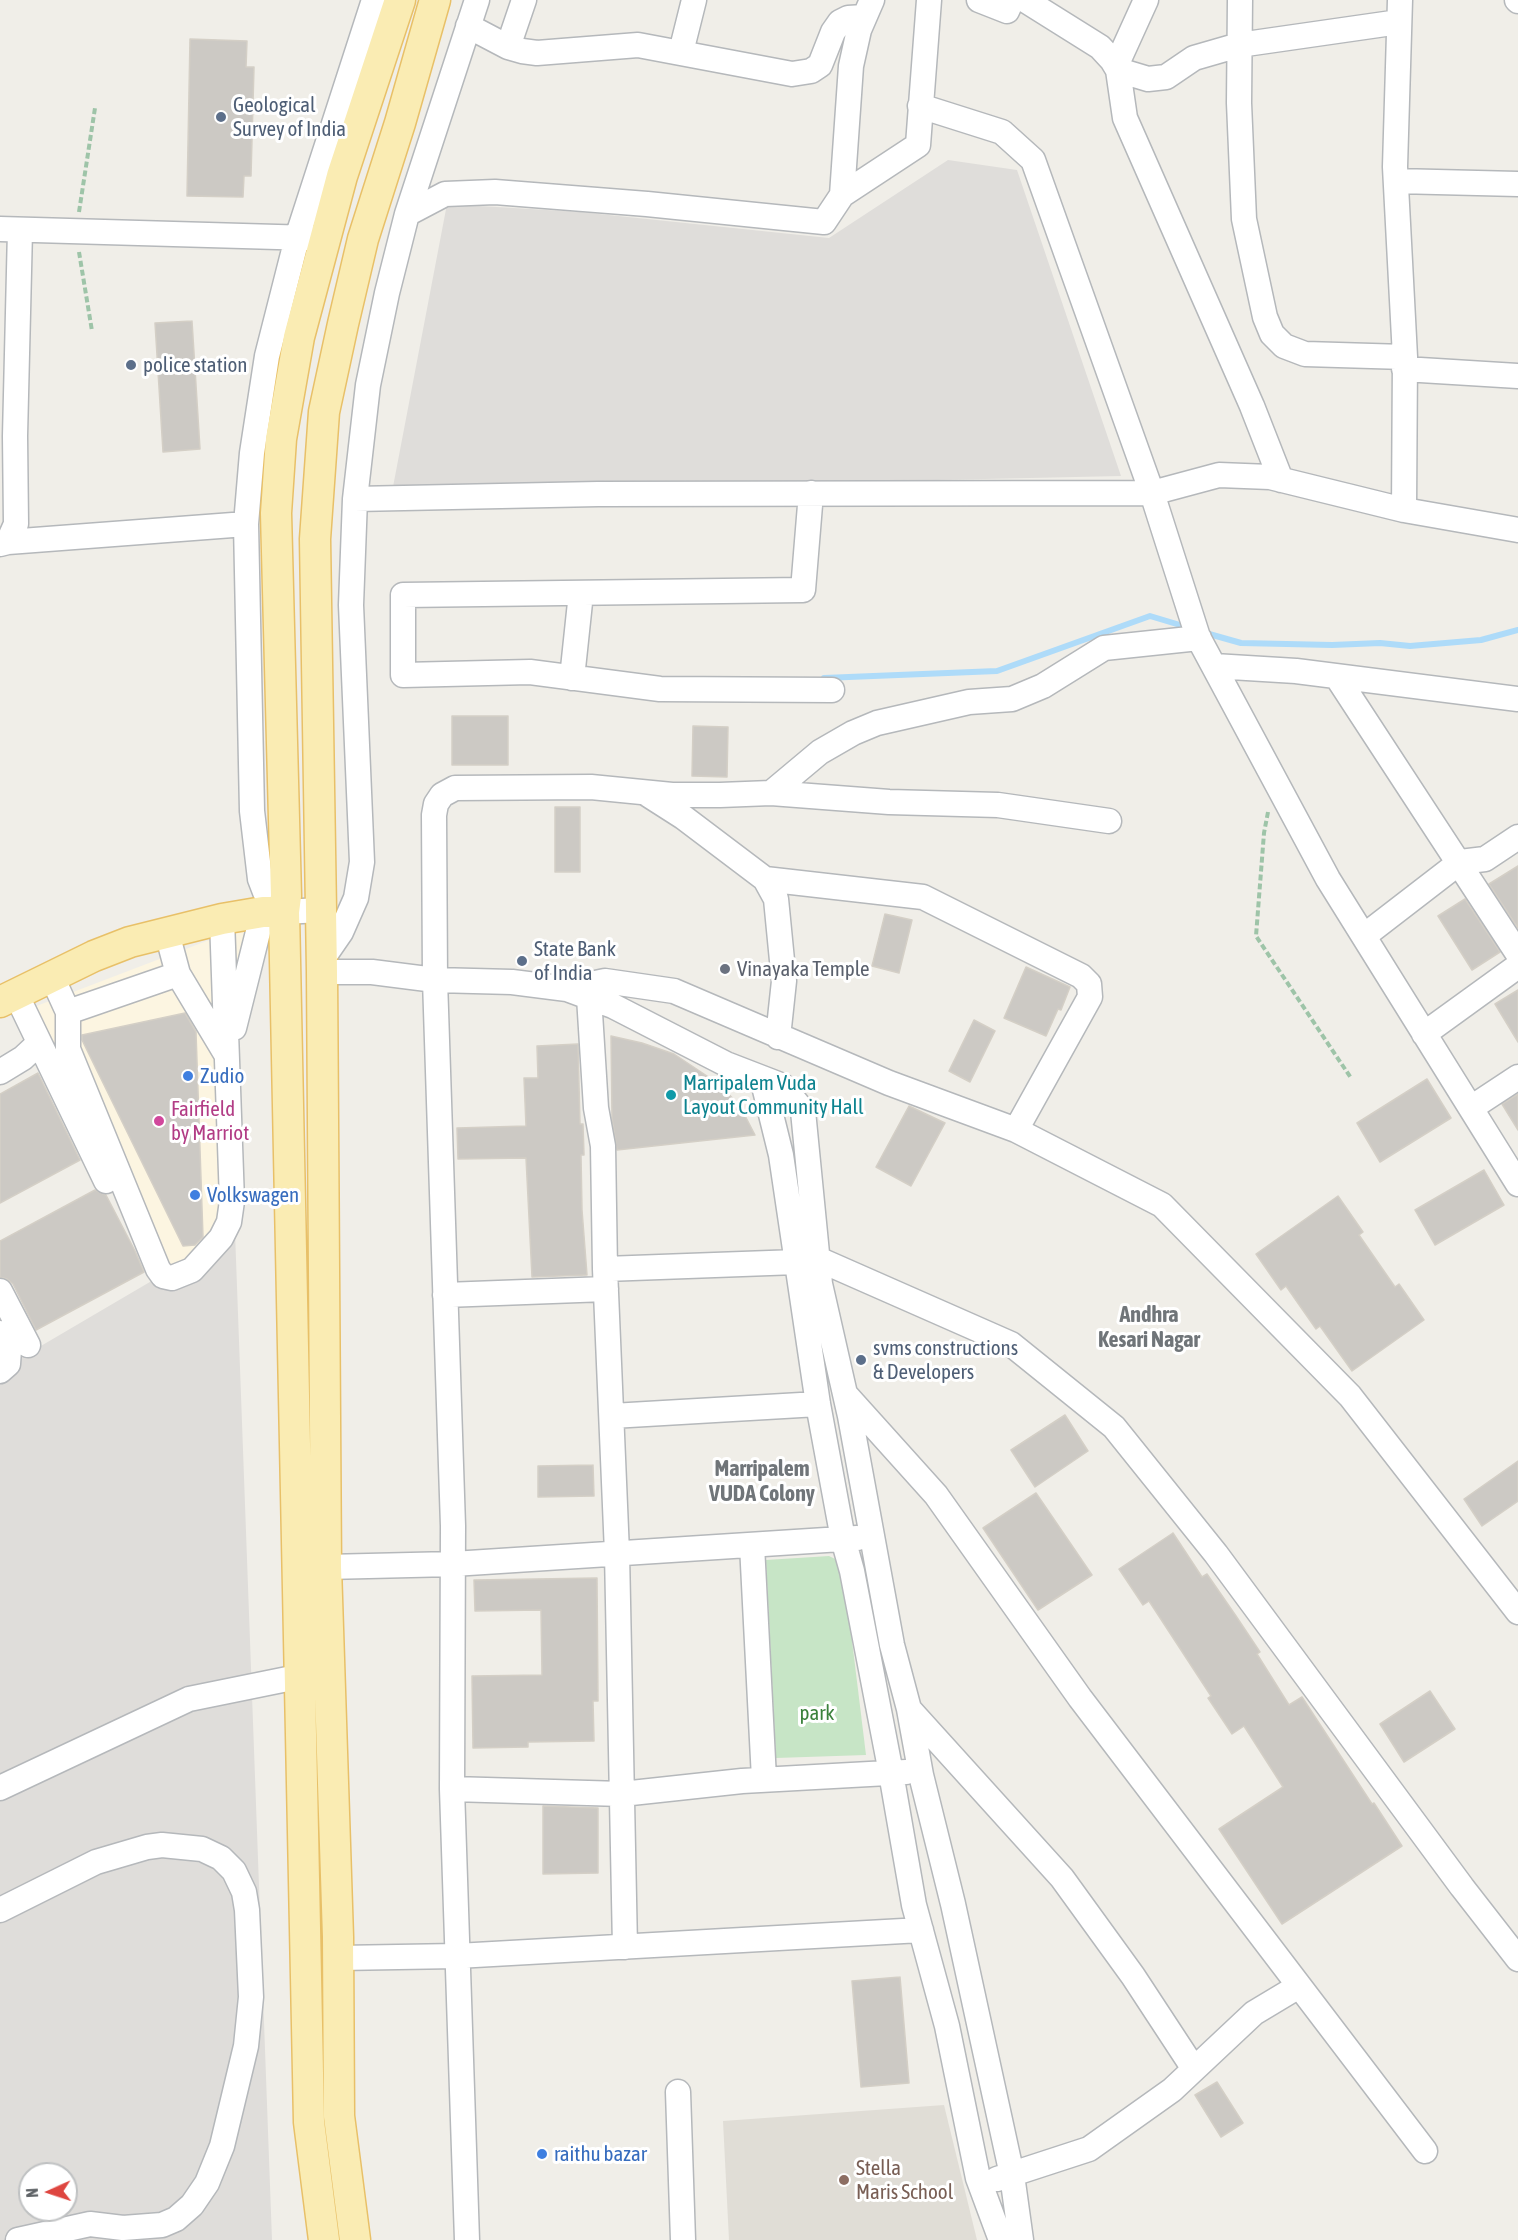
<!DOCTYPE html>
<html>
<head>
<meta charset="utf-8">
<style>
  body { margin:0 }
  #map { position:relative; width:1518px; height:2240px; overflow:hidden; background:#f0eee8; font-family:"Asap Condensed",sans-serif }
  canvas { display:block }
  .north { position:absolute; left:18px; top:2162px; width:60px; height:60px; box-sizing:border-box; background:#fff; border:2px solid #bfc1c2; border-radius:50%; rotate:267deg; font-size:16px; font-weight:700; line-height:24px; text-align:center; color:#5f6367 }
  .north::after { content:''; display:block; margin:auto; width:21px; height:27px; background:#de4640; clip-path:polygon(50% 0,100% 100%,50% 72%,0 100%) }
</style>
</head>
<body>
<div id="map">
<canvas width="1518" height="2240"></canvas>
<div class="north">N</div>
</div>
<script>
const context = document.querySelector('canvas').getContext('2d');
context.lineJoin = 'round';
function fill(path, color) { context.fillStyle = color; context.fill(path, 'evenodd'); }
const toPath = rows => new Path2D(rows.map(r => 'M' + r).join(''));
function trace(path, color, width, dash) { context.strokeStyle = color; context.lineWidth = width; context.lineCap = dash ? 'butt' : 'round'; context.setLineDash(dash || []); context.stroke(path); }
function label(font, color, halo, rows, align = 'center') {
  context.font = font + ' "Asap Condensed",sans-serif'; context.lineWidth = 6; context.setLineDash([]); context.textBaseline = 'middle'; context.strokeStyle = halo; context.fillStyle = color; for (const [text, x, y, turn = 0] of rows) {
    context.save(); context.translate(x, y); context.rotate((+turn || 0) * Math.PI / 180); context.textAlign = isNaN(turn) ? turn : align; if (halo) context.strokeText(text, 0, 0); context.fillText(text, 0, 0); context.restore();
  }
}
fill(toPath([
  [246,926,236,968,235,1232,162,1275,26,1010]
]), '#fcf5e1');
fill(toPath([
  [948,160,1017,170,1121,476,392,492,447,204,580,212,829,238],
  [235,1232,272,2240,0,2240,0,1370],
  [30,2174,66,2174,66,2210,30,2210]
]), '#dfddda');
fill(toPath([
  [944,2105,977,2240,729,2240,723,2121]
]), '#e0ddd6');
fill(toPath([
  [829,1556,837,1560,848,1608,866,1755,776,1758,766,1560]
]), '#c7e5c6');
trace(toPath([
  [1202,632,1241,643,1332,645,1380,643,1410,646,1481,640,1518,630],
  [824,678,997,671,1150,616,1190,628]
]), '#aedbf9', 6);
const building = toPath([
  [190,39,247,41,246,67,254,67,251,176,244,176,243,197,187,196,190,39],
  [192,321,200,449,163,452,155,323,192,321],
  [452,716,508,716,508,765,452,765,452,716],
  [693,726,728,727,727,777,692,776,693,726],
  [555,807,580,807,580,872,555,872,555,807],
  [1518,866,1518,928,1489,884,1518,866],
  [1465,899,1500,952,1472,970,1438,916,1465,899],
  [885,914,912,920,899,973,872,966,885,914],
  [1026,967,1070,987,1061,1010,1058,1009,1046,1036,1004,1018,1026,967],
  [1518,990,1518,1042,1495,1004,1518,990],
  [185,1013,196,1032,203,1237,195,1245,183,1246,82,1040,82,1035,185,1013],
  [974,1020,995,1031,970,1082,949,1071,974,1020],
  [611,1036,642,1043,674,1054,719,1084,740,1106,755,1135,617,1150,612,1118,611,1036],
  [578,1044,580,1124,583,1124,584,1155,581,1155,582,1210,587,1275,532,1277,526,1158,458,1159,457,1128,526,1126,524,1078,538,1078,537,1046,578,1044],
  [38,1073,80,1160,0,1203,0,1094,38,1073],
  [1427,1079,1451,1118,1380,1162,1357,1123,1427,1079],
  [1518,1094,1518,1130,1502,1104,1518,1094],
  [909,1106,945,1123,911,1186,876,1167,909,1106],
  [1484,1170,1504,1205,1435,1245,1415,1210,1484,1170],
  [95,1190,106,1195,135,1251,144,1272,36,1330,13,1284,7,1279,0,1277,0,1241,95,1190],
  [1338,1196,1363,1232,1359,1235,1395,1287,1399,1284,1424,1320,1352,1371,1320,1326,1316,1329,1286,1286,1281,1290,1256,1254,1338,1196],
  [1065,1415,1088,1451,1035,1487,1011,1450,1065,1415],
  [1518,1461,1518,1501,1482,1526,1464,1499,1518,1461],
  [593,1465,594,1496,538,1497,538,1466,593,1465],
  [1036,1493,1092,1575,1038,1610,983,1528,1036,1493],
  [1173,1533,1202,1577,1207,1574,1236,1616,1260,1652,1257,1654,1289,1705,1302,1697,1372,1804,1374,1803,1402,1846,1282,1924,1219,1829,1283,1787,1244,1726,1232,1734,1208,1698,1211,1696,1149,1601,1143,1605,1119,1569,1173,1533],
  [597,1578,598,1701,593,1701,594,1741,528,1742,528,1747,473,1748,472,1676,542,1675,541,1610,475,1611,474,1580,597,1578],
  [1430,1691,1455,1729,1404,1762,1380,1724,1430,1691],
  [543,1806,598,1808,598,1873,543,1874,543,1806],
  [900,1977,909,2083,861,2087,852,1981,900,1977],
  [1217,2082,1243,2123,1221,2137,1195,2095,1217,2082]
]);
fill(building, '#ccc9c4');
trace(building, '#d4cfc6', 1.5);
const minor = toPath([
  [979,0,1007,11,1012,0],
  [1025,0,1100,47,1112,60,1118,70,1125,118,1252,406,1281,480],
  [1240,0,1239,103,1244,219,1265,317,1272,334,1284,346,1305,354,1405,357],
  [1400,0,1395,167,1405,357,1404,510],
  [1517,0,1518,1],
  [468,26,508,47,522,51,537,53,638,45,792,74,811,71,820,65,833,32,840,22,848,18,864,17],
  [508,47,524,0],
  [681,52,694,0],
  [1116,66,1146,0],
  [1118,70,1148,79,1166,77,1194,58,1239,45,1399,22],
  [920,106,1002,132,1033,160,1152,493,1198,637,1328,879,1518,1184],
  [1396,181,1518,184],
  [842,195,851,66,859,30,872,0],
  [407,214,445,194,495,192,647,204,824,222,842,195,918,145,929,0],
  [0,229,312,238],
  [1404,369,1518,376],
  [811,493,803,590,403,595,403,675,530,672,660,689,832,690],
  [355,499,598,494,1152,493,1219,475,1270,477,1404,510,1518,530],
  [8,542,246,524],
  [0,544,8,542,16,524,15,436,20,230],
  [1214,666,1296,671,1518,699],
  [1337,677,1518,954],
  [572,678,581,593],
  [771,793,889,802,998,805,1109,821],
  [647,794,683,817,765,879,776,899,784,981,778,1037],
  [765,879,923,897,1081,976,1089,984,1090,997,1016,1130],
  [320,910,284,912,265,892,260,879,252,811,246,524,252,453,267,356,297,238,374,0],
  [1364,936,1460,862,1485,859,1518,837],
  [321,961,341,932,356,898,362,862,351,605,355,499,368,385,387,293,407,214,477,0],
  [322,972,372,972,435,980,512,982,567,989,613,1006,726,1064,783,1086,803,1111,820,1284,850,1416,892,1645,909,1709,921,1775,953,1904,1012,2175,1021,2240],
  [178,974,226,1054],
  [52,977,68,1012,68,1049,158,1269,163,1276,172,1278,192,1270,221,1238,229,1222,232,1201,222,919],
  [567,989,605,981,674,991,889,1083,1016,1130,1162,1205,1350,1396,1518,1612],
  [16,994,106,1181],
  [589,997,596,1108,603,1146,605,1269,617,1553,625,1947],
  [68,1012,178,974,167,933],
  [234,1028,263,912],
  [1424,1034,1518,966],
  [0,1072,23,1058,39,1043],
  [762,1078,781,1155,818,1404,843,1539,852,1571,891,1773,914,1905,947,2026,978,2178,1001,2240],
  [1471,1108,1518,1077],
  [818,1259,1011,1344,1114,1427,1216,1554,1462,1887,1518,1959],
  [605,1269,797,1262],
  [0,1291,28,1345],
  [445,1295,606,1289],
  [0,1333,9,1350,8,1364,0,1371],
  [846,1395,936,1495,1080,1698,1425,2151],
  [612,1416,818,1404],
  [752,1545,764,1779],
  [326,1567,453,1564,857,1538],
  [909,1709,1062,1878,1133,1976,1194,2069],
  [0,1788,189,1699,317,1673],
  [452,1789,622,1794,742,1781,906,1772],
  [0,1910,96,1862,147,1847,162,1845,202,1849,221,1858,234,1871,244,1892,247,1910,251,1997,246,2046,222,2146,207,2183,192,2205,176,2219,162,2225,123,2228,90,2224,18,2240],
  [339,1958,457,1956,921,1930],
  [678,2092,683,2240],
  [997,2179,1089,2149,1172,2090,1254,2013,1299,1986],
  [467,2240,452,1789,453,1526,435,980,434,815,436,804,442,795,455,788,591,787,672,795,720,795,771,793,820,752,853,733,877,723,969,702,1012,699,1043,686,1104,648,1199,638]
]);
const major = toPath([
  [0,1002,94,956,130,942,222,919,263,912,284,912],
  [324,2240,309,2122,284,912,286,896,276,513,281,439,299,337,342,176,400,0],
  [355,2240,339,2116,338,1937,326,1567,322,972,315,539,324,412,343,324,363,239,400,123,435,0]
]);
trace(minor, '#b5b8bb', 27);
trace(major, '#e8c068', 33);
trace(toPath([
  [79,212,95,108],
  [79,252,92,331],
  [1268,812,1264,833,1256,936,1351,1078]
]), '#9ec4a8', 4, [6, 3]);
trace(minor, '#fff', 24);
trace(major, '#faecb3', 30);
for (const [x, y, r, color] of [
  [221,117,6,"#5c6f8a"],
  [131,365,6,"#5c6f8a"],
  [522,961,6,"#5c6f8a"],
  [725,969,6,"#6b7280"],
  [188,1076,6,"#3f7fe0"],
  [671,1095,6,"#0f9aa8"],
  [159,1121,6,"#d1479c"],
  [195,1195,6,"#3f7fe0"],
  [861,1360,6,"#5c6f8a"],
  [542,2154,6,"#3f7fe0"],
  [844,2180,6,"#8d6e63"]
]) { const dot = new Path2D(); dot.arc(x, y, r, 0, 2 * Math.PI); context.fillStyle = color; context.fill(dot); trace(dot, '#fff', 2); }
label('21px', '#4e5e75', '#fff', [
  ["Geological",233,105],
  ["Survey of India",233,129],
  ["police station",143,365],
  ["State Bank",534,949],
  ["of India",534,973],
  ["svms constructions",873,1348],
  ["& Developers",873,1372]
], 'left');
label('21px', '#5b616d', '#fff', [
  ["Vinayaka Temple",737,969]
], 'left');
label('21px', '#366cbe', '#fff', [
  ["Zudio",200,1076],
  ["Volkswagen",207,1195],
  ["raithu bazar",554,2154]
], 'left');
label('21px', '#0d838f', '#fff', [
  ["Marripalem Vuda",683,1083],
  ["Layout Community Hall",683,1107]
], 'left');
label('21px', '#b23c85', '#fff', [
  ["Fairfield",171,1109],
  ["by Marriot",171,1133]
], 'left');
label('21px', '#3b813c', '#fff', [
  ["park",817,1713]
]);
label('21px', '#785e54', '#fff', [
  ["Stella",856,2168],
  ["Maris School",856,2192]
], 'left');
label('bold 22px', '#707579', '#fff', [
  ["Andhra",1149,1315],
  ["Kesari Nagar",1149,1340],
  ["Marripalem",762,1469],
  ["VUDA Colony",762,1494]
]);
</script>
</body>
</html>
